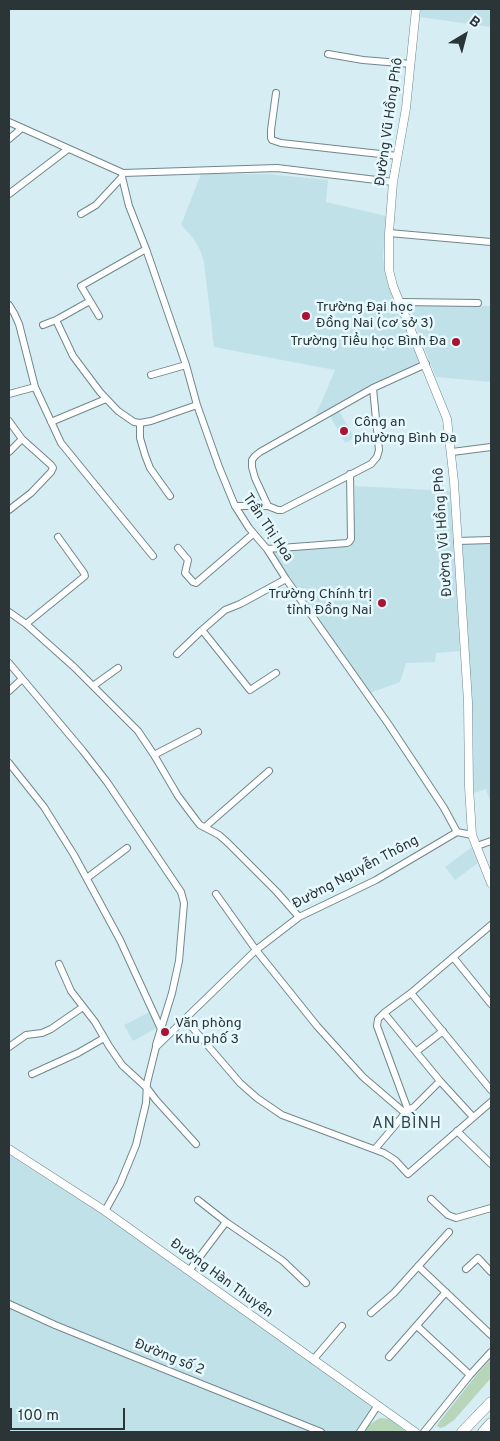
<!DOCTYPE html>
<html>
<head>
<meta charset="utf-8">
<style>
  body { margin:0 }
  #map { position:relative; width:500px; height:1441px; overflow:hidden; background:#d5edf3; font-family:Overpass,sans-serif }
  canvas { display:block }
  .frame { position:absolute; inset:0; border:10px solid #2b3537; pointer-events:none }
  .north { position:absolute; left:440px; top:10px; width:50px; height:50px; -webkit-text-stroke:4px #e6f9fe; paint-order:stroke; rotate:37deg; font-size:14px; font-weight:700; line-height:20px; text-align:center; color:#2b3537 }
  .north::after { content:''; display:block; margin:auto; width:18px; height:22px; background:#2b3537; clip-path:polygon(50% 0,100% 100%,50% 72%,0 100%) }
  .scale { position:absolute; left:10px; top:1408px; width:115px; height:22px; box-sizing:border-box; border:2px solid #2b3537; border-top:0; padding-left:6px; font-size:15px; line-height:18px; white-space:nowrap; color:#2b3537; -webkit-text-stroke:4px #e6f9fe; paint-order:stroke }
</style>
</head>
<body>
<div id="map">
<canvas width="500" height="1441"></canvas>
<div class="frame"></div>
<div class="north">B</div>
<div class="scale">100 m</div>
</div>
<script>
const context = document.querySelector('canvas').getContext('2d');
context.lineJoin = 'round';
function fill(path, color) { context.fillStyle = color; context.fill(path, 'evenodd'); }
const toPath = rows => new Path2D(rows.map(r => 'M' + r).join(''));
function trace(path, color, width, dash) { context.strokeStyle = color; context.lineWidth = width; context.lineCap = dash ? 'butt' : 'round'; context.setLineDash(dash || []); context.stroke(path); }
function label(font, color, halo, rows, align = 'center') {
  context.font = font + ' Overpass,sans-serif'; context.lineWidth = 5; context.setLineDash([]); context.textBaseline = 'middle'; context.strokeStyle = halo; context.fillStyle = color; for (const [text, x, y, turn = 0] of rows) {
    context.save(); context.translate(x, y); context.rotate((+turn || 0) * Math.PI / 180); context.textAlign = isNaN(turn) ? turn : align; if (halo) context.strokeText(text, 0, 0); context.fillText(text, 0, 0); context.restore();
  }
}
fill(toPath([
  [421,9,491,9,491,27,420,17],
  [201,174,267,174,328,180,326,202,386,216,383,258,385,270,389,286,420,363,315,417,335,370,214,347,204,262,200,250,193,238,181,225],
  [407,305,491,306,491,382,436,377],
  [339,411,355,438,345,443,330,416],
  [355,486,450,491,460,651,436,653,435,662,406,663,400,682,370,693,270,548,346,547,352,544,355,540],
  [491,543,491,804,486,789,474,793,472,704,462,544],
  [472,847,478,863,455,880,445,867],
  [150,1012,157,1028,133,1041,124,1025],
  [9,1155,103,1215,374,1407,357,1432,9,1432]
]), '#c1e1e9');
fill(toPath([
  [491,1359,491,1378,454,1420,444,1427,440,1428,437,1426,440,1421,478,1373],
  [380,1418,389,1419,406,1432,365,1432,369,1425]
]), '#b7d5b9');
const minor = toPath([
  [328,54,363,60,411,64],
  [276,93,271,130,271,138,272,140,281,143,398,156],
  [9,122,123,173,277,168,393,182],
  [9,139,22,128],
  [123,173,122,177,129,206,146,249,186,365,197,405,219,467,235,506,249,528,267,549,286,579,389,725,444,808,457,832],
  [9,194,68,149],
  [81,214,96,205,122,177],
  [389,233,491,242],
  [401,302,478,303],
  [9,305,14,313,19,324,35,387,61,443,153,556],
  [99,316,81,286,146,249],
  [56,320,90,301],
  [43,325,56,320,73,356,100,392,118,411,134,422,140,423,151,421,197,405],
  [151,375,186,365],
  [9,394,35,387],
  [9,421,22,439,51,465,53,468,51,472,31,493,9,510],
  [51,422,106,399],
  [140,423,140,438,145,455,150,468,170,496],
  [9,452,22,439],
  [452,452,491,447],
  [235,506,268,506,278,510,282,510,371,464,377,457,379,450,373,388],
  [268,506,255,478,252,467,252,460,255,456,260,452,373,388,426,364],
  [457,541,491,540],
  [178,548,188,560,185,573,193,582,196,583,253,534],
  [267,549,347,543,349,542,351,539,350,474],
  [9,612,26,624,74,667,138,731,154,755,178,796,196,820,200,825,219,835,227,842,277,892,299,917],
  [26,624,85,576,84,573,58,537],
  [177,654,202,630],
  [9,663,83,751,107,782,181,892,184,903,179,961,172,993,156,1045],
  [276,673,250,690,202,630,225,610,240,604,286,579],
  [93,686,118,668],
  [9,691,22,679],
  [154,755,198,732],
  [9,763,44,807,74,855,120,940,161,1029],
  [205,827,269,771],
  [457,832,472,835],
  [477,846,491,841],
  [87,878,127,848],
  [216,894,256,950,317,1026,363,1077,405,1113],
  [453,957,491,1004],
  [59,964,71,991,95,1022,109,1046,122,1065,147,1088,156,1100,196,1144],
  [411,993,491,1090],
  [384,1013,440,1081,473,1117],
  [185,1019,240,1083,257,1098,282,1115,384,1153,395,1160,408,1174,491,1102],
  [9,1047,26,1035,42,1033,51,1029,83,1007],
  [417,1051,443,1031],
  [32,1074,78,1053,104,1038],
  [408,1110,414,1107,440,1081],
  [457,1131,491,1164],
  [375,1149,408,1110,377,1026,378,1019,384,1013,411,993,491,925],
  [431,1199,448,1215,456,1218,491,1208],
  [198,1200,226,1222],
  [105,1211,120,1184,136,1145,146,1103,147,1083,156,1047,256,950,299,917,376,880,457,832],
  [418,1266,491,1335],
  [466,1269,478,1258,491,1272],
  [189,1271,226,1222,283,1261,306,1283],
  [9,1304,55,1325,129,1355,321,1432],
  [371,1313,394,1293,449,1232],
  [417,1326,470,1375],
  [389,1357,446,1292],
  [313,1360,342,1326],
  [360,1432,378,1405],
  [424,1432,470,1375,491,1352]
]);
const tertiary = toPath([
  [416,9,406,108,393,182,389,233,389,270,393,286,447,419,454,482,468,702,469,787,472,835,491,883],
  [9,1149,105,1211,415,1432]
]);
const trunk = toPath([
  [462,1432,491,1402],
  [483,1432,491,1423]
]);
trace(minor, '#71878c', 8);
trace(tertiary, '#71878c', 9);
trace(trunk, '#71878c', 11);
trace(minor, '#fff', 6);
trace(tertiary, '#fff', 8);
trace(trunk, '#fff', 10);
for (const [x, y, r, color] of [
  [306,316,5,"#aa1331"],
  [456,342,5,"#aa1331"],
  [344,431,5,"#aa1331"],
  [382,603,5,"#aa1331"],
  [165,1032,5,"#aa1331"]
]) { const dot = new Path2D(); dot.arc(x, y, r, 0, 2 * Math.PI); context.fillStyle = color; context.fill(dot); trace(dot, '#e6f9fe', 2); }
label('14px', '#2b3537', '#e6f9fe', [
  ["Đường Vũ Hồng Phô",390,122,-82],
  ["Trần Thị Hoa",267,528,56],
  ["Đường Vũ Hồng Phô",444,532,-94],
  ["Đường Nguyễn Thông",356,873,-28],
  ["Đường Hàn Thuyên",221,1279,36],
  ["Đường số 2",169,1358,22]
]);
label('14px', '#2b3537', '#e6f9fe', [
  ["Trường Đại học",316,308],
  ["Đồng Nai (cơ sở 3)",316,324],
  ["Trường Tiểu học Bình Đa",446,342,"right"],
  ["Công an",354,423],
  ["phường Bình Đa",354,439],
  ["Trường Chính trị",372,595,"right"],
  ["tỉnh Đồng Nai",372,611,"right"],
  ["Văn phòng",175,1024],
  ["Khu phố 3",175,1040]
], 'left');
context.letterSpacing = '1px';
label('16px', '#33474c', '#e6f9fe', [
  ["AN BÌNH",407,1125]
]);
context.letterSpacing = '0px';
</script>
</body>
</html>
